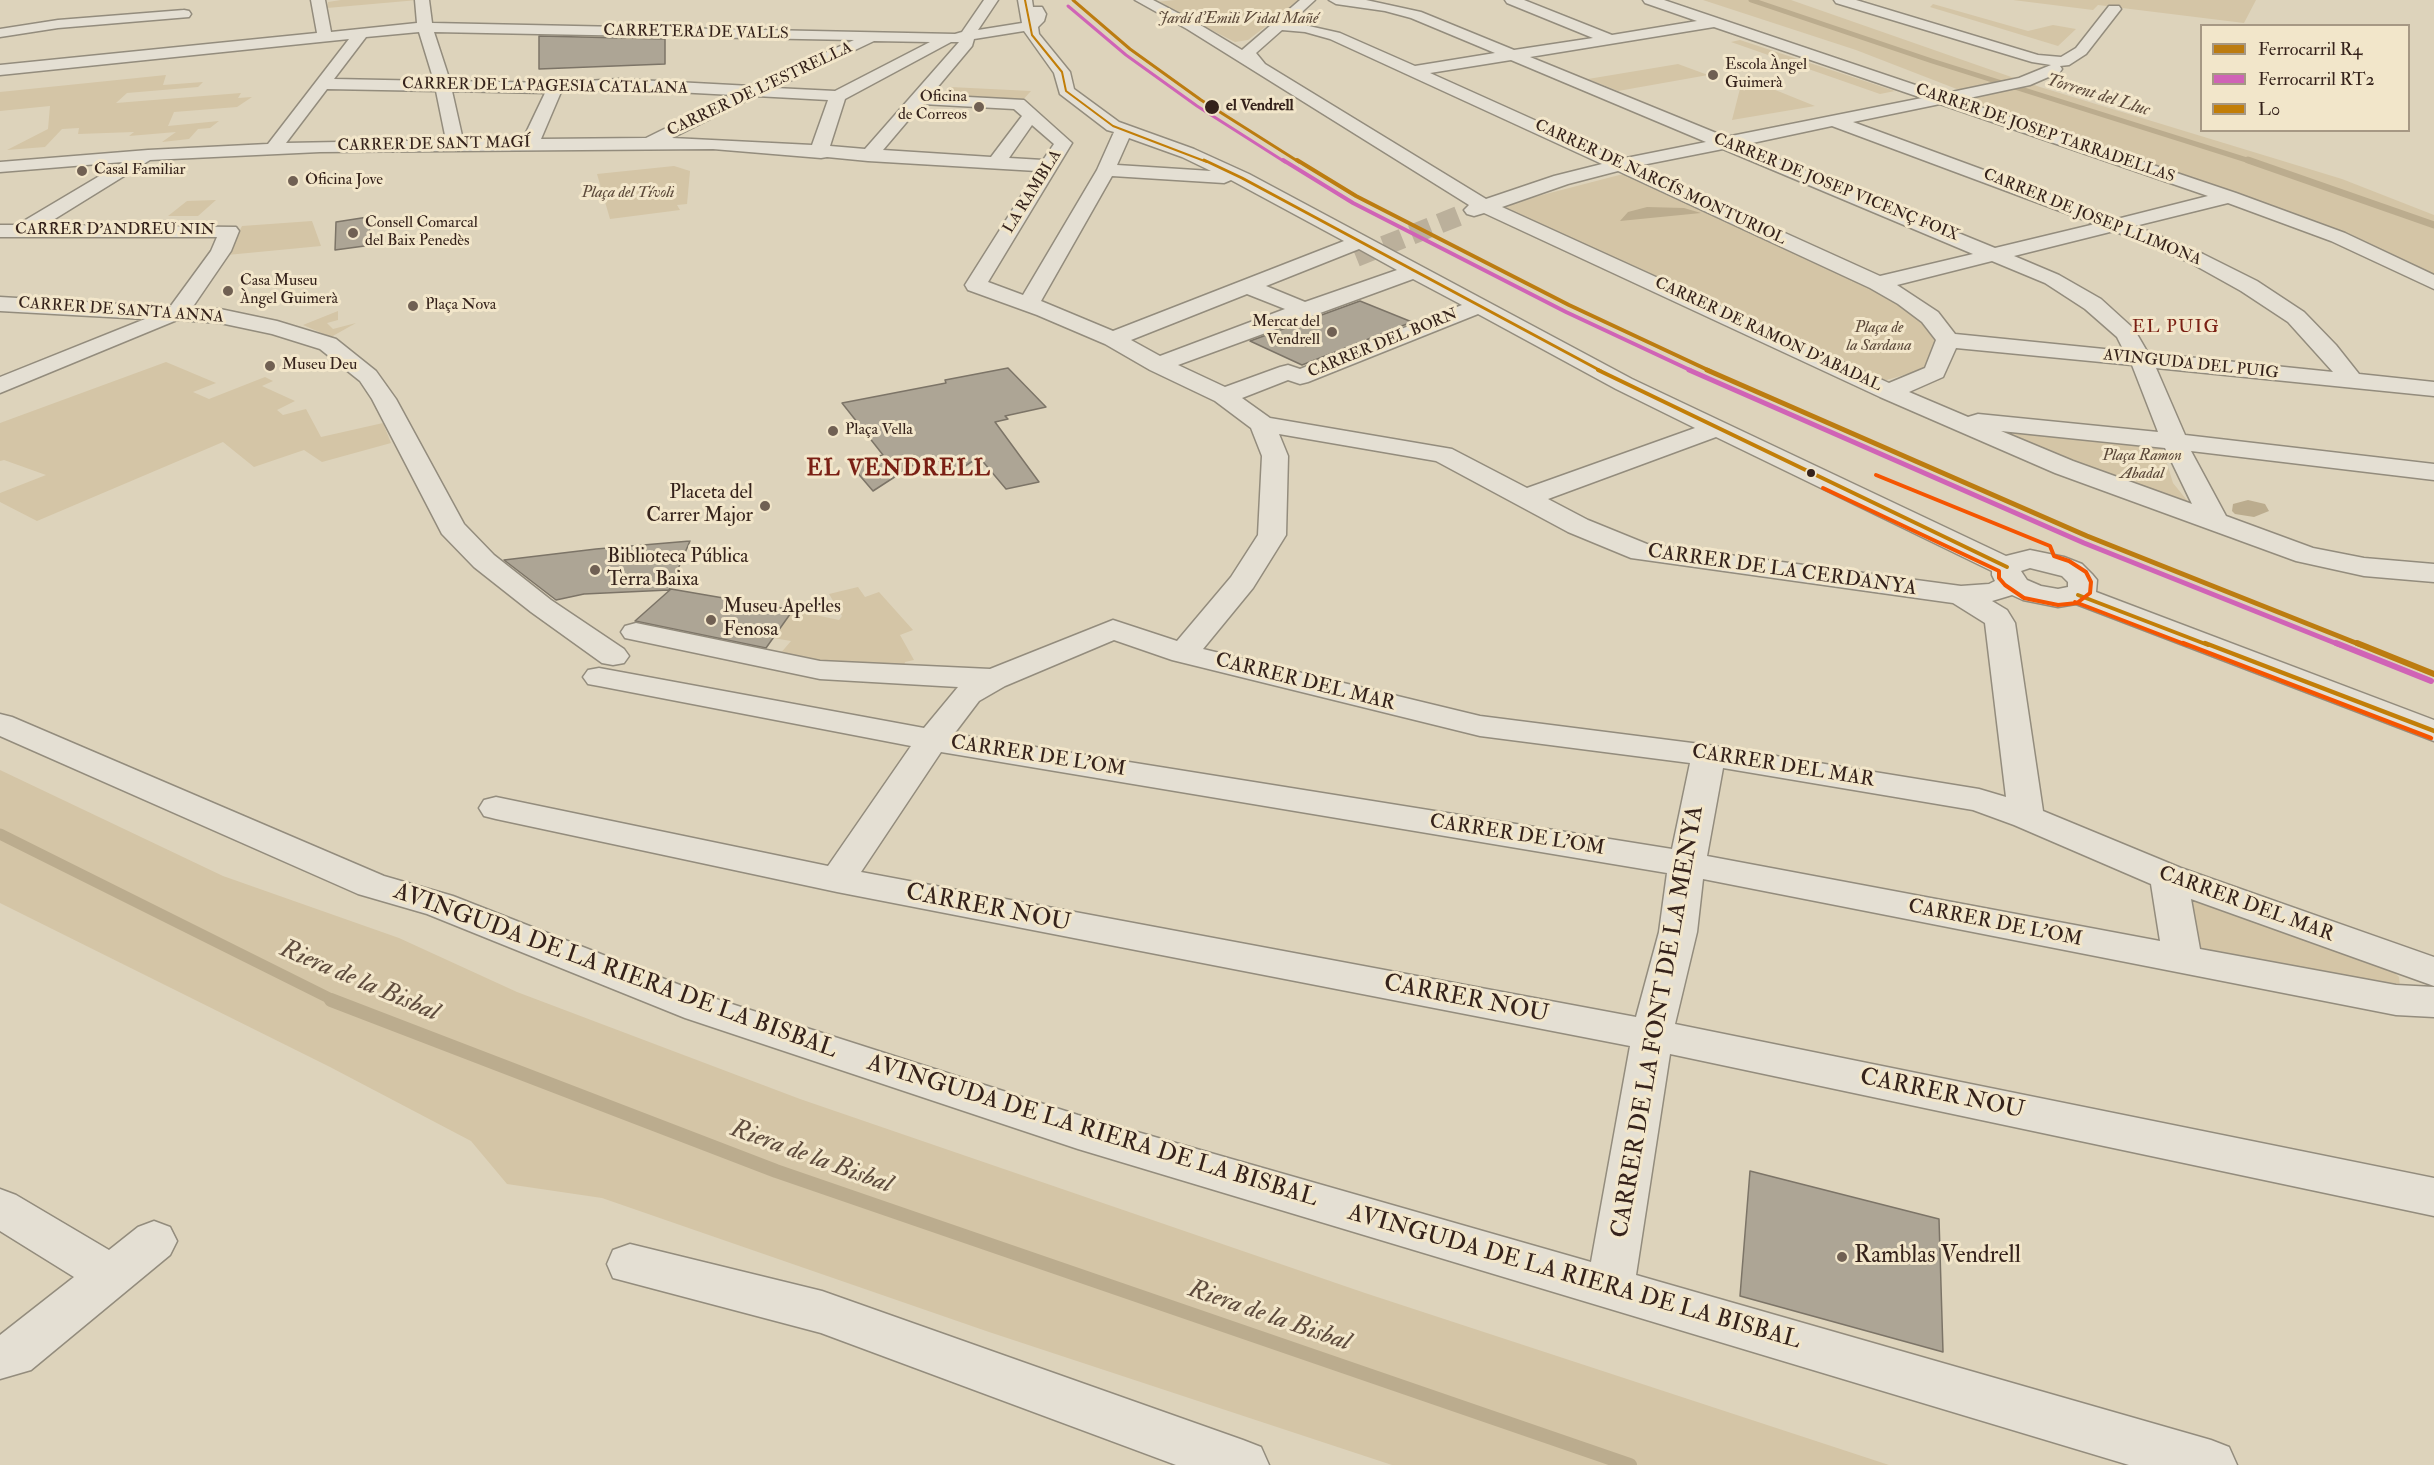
<!DOCTYPE html>
<html>
<head>
<meta charset="utf-8">
<style>
  body { margin:0 }
  #map { position:relative; width:2434px; height:1465px; overflow:hidden; background:#ddd3bb; font-family:"IM FELL Double Pica",serif }
  canvas { display:block }
  .legend { position:absolute; left:2200px; top:24px; width:210px; height:108px; box-sizing:border-box; background:#f2e6ca; border:2px solid #a69884; margin:0; padding:8px 10px; list-style:none; font-size:18px; color:#35221b }
  .legend li { display:flex; align-items:center; gap:12px; height:30px }
  .legend b { width:30px; border:2px solid #a69884 }
</style>
</head>
<body>
<div id="map">
<canvas width="2434" height="1465"></canvas>
<ul class="legend">
<li><b style="height:8px;background:#bc7c11"></b>Ferrocarril R4</li>
<li><b style="height:8px;background:#d063b6"></b>Ferrocarril RT2</li>
<li><b style="height:8px;background:#c27e08"></b>L0</li>
</ul>
</div>
<script>
const context = document.querySelector('canvas').getContext('2d');
context.lineJoin = 'round';
function fill(path, color) { context.fillStyle = color; context.fill(path, 'evenodd'); }
const toPath = rows => new Path2D(rows.map(r => 'M' + r).join(''));
function trace(path, color, width, dash) { context.strokeStyle = color; context.lineWidth = width; context.lineCap = dash ? 'butt' : 'round'; context.setLineDash(dash || []); context.stroke(path); }
function label(font, color, halo, rows, align = 'center') {
  context.font = font + ' "IM FELL Double Pica",serif'; context.lineWidth = 6; context.setLineDash([]); context.textBaseline = 'middle'; context.strokeStyle = halo; context.fillStyle = color; for (const [text, x, y, turn = 0] of rows) {
    context.save(); context.translate(x, y); context.rotate((+turn || 0) * Math.PI / 180); context.textAlign = isNaN(turn) ? turn : align; if (halo) context.strokeText(text, 0, 0); context.fillText(text, 0, 0); context.restore();
  }
}
fill(toPath([
  [341,0,418,0,327,8,328,2],
  [1175,0,1300,0,1248,40,1235,42,1156,2],
  [1703,0,1791,0,2040,87,2342,179,2434,215,2434,279,2354,239,1943,99,1967,93,1856,50],
  [2013,0,2256,0,2244,23,2098,5,2093,10],
  [1933,4,2028,31,2053,25,2076,29,2058,46,1930,7],
  [1740,40,1895,91,1880,94,1731,42],
  [1678,64,1708,75,1618,91,1588,79],
  [166,75,163,85,203,82,198,87,127,93,116,103,241,93,238,98,252,97,237,107,174,112,168,126,219,121,210,128,198,129,189,139,162,142,176,132,129,136,134,132,78,134,79,128,62,129,45,147,7,150,48,129,50,106,0,111,0,92],
  [1743,77,1815,106,1732,120],
  [950,87,1031,91,1021,102,939,97],
  [674,166,690,171,687,204,677,205,680,210,610,219,597,174],
  [1627,173,1918,311,1939,342,1925,369,1876,383,1636,267,1492,208],
  [216,200,198,216,168,216,187,201],
  [312,221,321,246,227,255,242,226],
  [338,311,338,320,327,323,333,329,356,323,331,337,303,325],
  [166,362,216,383,193,392,209,399,265,377,273,381,262,386,295,401,277,410,283,415,306,409,321,437,383,423,391,443,322,462,304,450,254,467,223,442,37,521,0,502,0,493,46,475,4,460,0,461,0,423],
  [1982,426,2161,444,2173,483,2194,509],
  [858,587,865,597,879,592,913,630,900,635,914,660,905,662,904,666,823,664,779,655,791,641,773,638,792,610,839,620,842,616,829,594],
  [0,770,223,876,399,938,517,992,800,1099,1365,1293,1889,1465,1392,1465,989,1332,602,1198,507,1184,471,1141,330,1067,0,903],
  [2170,887,2389,967,2399,977,2400,987,2182,954]
]), '#d4c5a6');
fill(toPath([
  [1647,207,1684,208,1701,213,1620,221,1628,212],
  [2248,500,2265,504,2269,511,2254,517,2235,514,2232,511,2233,504]
]), '#bbac8e');
trace(toPath([
  [1751,0,1932,61,2253,162]
]), '#bbac8e', 5);
trace(toPath([
  [2248,160,2434,225]
]), '#bbac8e', 7);
trace(toPath([
  [0,834,335,1001]
]), '#bbac8e', 11);
trace(toPath([
  [331,1000,776,1171,1630,1465]
]), '#bbac8e', 14);
const building = toPath([
  [539,36,665,39,665,64,539,69,539,36],
  [368,217,372,245,335,250,336,222,368,217],
  [1360,301,1412,322,1302,365,1250,341,1360,301],
  [1008,368,1046,407,1005,416,1008,419,995,422,1039,482,1006,489,979,457,959,470,927,456,873,491,849,463,883,455,842,403,946,383,945,380,1008,368],
  [690,541,669,590,584,594,556,600,504,560,596,549,690,541],
  [671,589,735,600,793,610,766,648,635,621,671,589],
  [1750,1171,1939,1219,1943,1352,1740,1296,1750,1171]
]);
fill(building, '#ada595');
trace(building, '#7c7467', 1.5);
trace(toPath([
  [1356,257,1461,215]
]), '#bbb09b', 20, [20, 10]);
const minor = toPath([
  [311,0,325,0,331,32,417,23,415,0,429,0,432,23,955,34,962,32,984,0,998,0,978,30,1022,23,1018,0,1032,0,1033,7,1042,7,1046,14,1044,21,1038,27,1039,34,1070,72,1074,89,1119,122,1194,149,1249,174,1632,379,2006,556,2030,550,2064,557,2082,564,2092,574,2097,580,2096,592,2434,720,2434,741,2076,604,2058,607,2023,600,2012,595,1992,601,2007,610,2015,623,2043,811,2181,868,2434,957,2434,986,2191,899,2200,949,2396,985,2434,987,2434,1017,2396,1015,1703,879,1697,932,1675,1024,2434,1178,2434,1216,1670,1054,1636,1275,2211,1440,2229,1447,2237,1465,2129,1465,1078,1149,685,1018,427,914,358,894,0,736,0,714,12,717,384,876,453,896,713,998,1078,1115,1591,1262,1630,1046,837,892,496,819,484,816,479,808,484,800,496,797,828,866,911,746,599,686,588,684,583,677,588,670,599,668,924,728,958,687,820,679,625,638,621,632,625,626,636,623,820,661,990,669,1113,620,1177,641,1231,577,1258,535,1262,456,1251,428,1215,401,1150,370,1105,344,1037,315,968,290,965,285,1037,171,868,161,827,157,821,158,713,149,320,152,150,160,45,225,236,227,239,231,231,251,192,308,220,309,277,321,336,339,376,371,396,399,464,524,494,555,551,600,624,649,629,656,624,663,613,665,602,663,531,612,474,567,442,534,372,399,360,381,320,349,272,334,220,323,177,320,0,393,0,377,145,319,0,311,0,297,170,307,211,251,217,237,0,237,0,225,17,225,123,162,0,172,0,162,148,150,268,144,349,39,0,75,0,65,317,33,311,0],
  [1024,31,1054,73,1060,94,1107,130,1114,132,1097,170,1023,295,988,282,1072,143,1024,100,931,95,972,46,974,39,1024,31],
  [419,32,434,81,334,79,366,37,419,32],
  [434,32,854,40,751,86,619,79,555,83,450,81,434,32],
  [874,41,930,42,835,91,775,88,874,41],
  [951,42,959,42,865,149,830,146,845,99,951,42],
  [327,89,436,91,446,140,286,143,327,89],
  [619,89,733,95,646,138,541,139,561,92,619,89],
  [452,91,545,93,523,139,463,140,452,91],
  [756,96,828,100,812,145,672,138,756,96],
  [922,104,1014,109,1022,116,991,157,883,150,922,104],
  [1032,125,1054,144,1043,160,1009,158,1032,125],
  [1129,138,1182,157,1211,171,1117,165,1129,138],
  [1112,176,1224,183,1231,180,1344,241,1113,331,1041,301,1112,176],
  [1359,249,1397,270,1305,302,1266,286,1359,249],
  [1413,279,1462,305,1300,369,1288,365,1280,367,1225,387,1178,365,1413,279],
  [1247,294,1285,309,1160,356,1131,340,1247,294],
  [1478,314,1616,389,1695,428,1527,488,1452,449,1270,418,1242,398,1288,380,1300,384,1308,382,1478,314],
  [1279,434,1436,461,1568,532,1631,558,1953,603,1985,623,2006,797,1979,789,1708,745,1480,716,1203,649,1253,588,1286,535,1288,456,1279,434],
  [1716,437,1992,571,1992,575,1995,581,1989,584,1961,586,1647,544,1588,520,1548,499,1716,437],
  [2030,568,2062,576,2068,582,2068,587,2058,589,2041,586,2027,580,2021,571,2030,568],
  [1114,640,1172,660,1480,736,1690,763,1672,849,954,734,979,701,1005,686,1114,640],
  [941,752,1667,873,1659,932,1636,1017,861,872,941,752],
  [1723,768,1973,810,2014,825,2151,884,2160,941,1707,856,1723,768],
  [1135,0,1153,0,1197,23,1242,50,1300,0,1315,0,1291,22,1340,33,1415,66,1495,53,1411,18,1385,11,1336,4,1329,0,1366,0,1421,12,1514,50,1593,38,1507,3,1505,0,1524,0,1612,35,1697,21,1645,3,1643,0,1664,0,1942,94,2019,78,2051,65,2032,62,1836,3,1834,0,1856,0,2038,55,2061,57,2076,48,2109,6,2119,6,2121,9,2086,54,2069,65,2060,66,2062,69,2060,72,2030,85,1960,100,2236,193,2345,233,2434,275,2434,289,2331,241,2228,203,2135,226,2203,254,2257,281,2304,312,2336,345,2359,374,2434,382,2434,396,2156,368,2185,435,2434,464,2434,480,2191,451,2226,516,2313,548,2364,558,2434,564,2434,582,2364,576,2296,561,2055,473,1880,397,1484,213,1474,216,1467,214,1464,210,1469,205,1187,29,1135,0],
  [1714,27,1922,98,1726,137,1530,57,1714,27],
  [1282,30,1305,32,1330,39,1602,164,1554,176,1486,199,1265,64,1256,53,1282,30],
  [1511,60,1706,142,1621,159,1430,73,1511,60],
  [1940,104,2208,196,2117,219,1853,122,1940,104],
  [1832,126,2095,224,1995,248,1743,145,1832,126],
  [1723,149,1973,254,1880,276,1637,166,1723,149],
  [1618,171,1870,288,1898,304,1922,322,1936,340,1925,368,1889,383,1502,207,1568,184,1618,171],
  [2114,231,2189,262,2241,291,2288,322,2333,372,2148,353,2134,329,2101,299,2059,275,2014,256,2114,231],
  [1992,261,2045,283,2085,309,2117,337,2124,351,1955,334,1938,312,1897,285,1992,261],
  [1956,348,2132,365,2158,432,1978,414,1968,417,1909,392,1943,377,1956,348],
  [2001,431,2165,448,2192,504,2073,461,2001,431],
  [184,10,189,11,191,14,189,17,58,28,0,37,0,29,58,20,184,10],
  [0,1189,16,1195,109,1250,138,1227,154,1221,170,1227,177,1241,170,1255,31,1370,0,1379,0,1335,74,1277,0,1231,0,1189],
  [630,1244,822,1291,1243,1440,1261,1447,1269,1465,1176,1465,821,1333,613,1278,607,1264,613,1250,630,1244]
]);
trace(minor, '#938c7d', 3);
fill(minor, '#e4dfd3');
trace(toPath([
  [1025,0,1032,35,1062,72,1066,91,1113,126,1207,162]
]), '#c27e08', 2);
trace(toPath([
  [1204,160,1242,178,1601,371]
]), '#c27e08', 3);
trace(toPath([
  [1598,370,2007,567],
  [2078,595,2208,645]
]), '#c27e08', 4);
trace(toPath([
  [2205,643,2434,731]
]), '#c27e08', 4.5);
trace(toPath([
  [1823,488,1999,571,1999,578,2005,585,2024,598,2058,605,2077,603,2090,593,2091,582,2086,572,2069,561,2054,556,2050,546,1876,475],
  [2075,602,2187,645]
]), '#f55501', 4);
trace(toPath([
  [2183,643,2431,738]
]), '#f55501', 4.5);
trace(toPath([
  [1073,0,1130,49,1201,100,1299,162]
]), '#bc7c11', 3);
trace(toPath([
  [1297,160,1356,196,1569,305,1710,371]
]), '#bc7c11', 4);
trace(toPath([
  [1707,370,2087,536,2361,645]
]), '#bc7c11', 5);
trace(toPath([
  [2357,643,2434,674]
]), '#bc7c11', 6);
trace(toPath([
  [1068,6,1126,55,1197,106,1285,162]
]), '#d063b6', 3);
trace(toPath([
  [1283,160,1353,203,1566,312,1692,371]
]), '#d063b6', 4);
trace(toPath([
  [1689,370,2084,543,2340,645]
]), '#d063b6', 5);
trace(toPath([
  [2336,643,2431,681]
]), '#d063b6', 6);
for (const [x, y, r, color] of [
  [1713,75,6,"#706053"],
  [979,107,6,"#706053"],
  [1212,107,8,"#35221b"],
  [82,171,6,"#706053"],
  [293,181,6,"#706053"],
  [353,233,6,"#706053"],
  [228,291,6,"#706053"],
  [413,306,6,"#706053"],
  [1332,332,6,"#706053"],
  [270,366,6,"#706053"],
  [833,431,6,"#706053"],
  [1811,473,5,"#35221b"],
  [765,506,6,"#706053"],
  [595,570,6,"#706053"],
  [711,620,6,"#706053"],
  [1842,1257,6,"#706053"]
]) { const dot = new Path2D(); dot.arc(x, y, r, 0, 2 * Math.PI); context.fillStyle = color; context.fill(dot); trace(dot, '#f2e6ca', 2); }
label('italic 16px', '#5b4839', '#f2e6ca', [
  ["Jardí d'Emili Vidal Mañé",1238,20],
  ["Plaça del Tívoli",628,194],
  ["Plaça de",1879,329],
  ["la Sardana",1879,347],
  ["Plaça Ramon",2142,457],
  ["Abadal",2142,475]
]);
label('16px', '#35221b', '#f2e6ca', [
  ["CARRETERA DE VALLS",696,33,1],
  ["CARRER DE LA PAGESIA CATALANA",545,87,1],
  ["CARRER DE L'ESTRELLA",760,90,-25],
  ["CARRER DE JOSEP TARRADELLAS",2045,134,19],
  ["CARRER DE SANT MAGÍ",434,145,-1],
  ["CARRER DE NARCÍS MONTURIOL",1660,183,25],
  ["CARRER DE JOSEP VICENÇ FOIX",1836,188,22],
  ["LA RAMBLA",1033,192,-58],
  ["CARRER DE JOSEP LLIMONA",2092,218,22],
  ["CARRER D'ANDREU NIN",115,231],
  ["CARRER DE SANTA ANNA",121,311,4],
  ["CARRER DE RAMON D'ABADAL",1768,335,25],
  ["CARRER DEL BORN",1383,344,-22],
  ["AVINGUDA DEL PUIG",2191,365,6]
]);
label('16px', '#35221b', '#f2e6ca', [
  ["Escola Àngel",1725,66],
  ["Guimerà",1725,84],
  ["Oficina",967,98,"right"],
  ["de Correos",967,116,"right"],
  ["Casal Familiar",94,171],
  ["Oficina Jove",305,181],
  ["Consell Comarcal",365,224],
  ["del Baix Penedès",365,242],
  ["Casa Museu",240,282],
  ["Àngel Guimerà",240,300],
  ["Plaça Nova",425,306],
  ["Mercat del",1320,323,"right"],
  ["Vendrell",1320,341,"right"],
  ["Museu Deu",282,366],
  ["Plaça Vella",845,431]
], 'left');
label('bold 16px', '#35221b', '#f2e6ca', [
  ["el Vendrell",1226,107]
], 'left');
label('italic 18px', '#5f4c3d', '#f2e6ca', [
  ["Torrent del Lluc",2098,96,17]
]);
context.letterSpacing = '1.5px';
label('18px', '#7a1f14', '#f2e6ca', [
  ["EL PUIG",2176,328]
]);
context.letterSpacing = '0px';
label('20px', '#35221b', '#f2e6ca', [
  ["Placeta del",753,494,"right"],
  ["Carrer Major",753,517,"right"],
  ["Biblioteca Pública",607,558],
  ["Terra Baixa",607,581],
  ["Museu Apel·les",723,608],
  ["Fenosa",723,631]
], 'left');
label('20px', '#35221b', '#f2e6ca', [
  ["CARRER DE LA CERDANYA",1782,571,8],
  ["CARRER DEL MAR",1305,683,14],
  ["CARRER DE L'OM",1038,757,9],
  ["CARRER DEL MAR",1783,767,9],
  ["CARRER DE L'OM",1517,836,9],
  ["CARRER DEL MAR",2246,905,20],
  ["CARRER DE L'OM",1995,924,11]
]);
context.letterSpacing = '1.5px';
label('bold 22px', '#7a1f14', '#f2e6ca', [
  ["EL VENDRELL",899,470]
]);
context.letterSpacing = '0px';
label('24px', '#35221b', '#f2e6ca', [
  ["CARRER NOU",988,909,11],
  ["AVINGUDA DE LA RIERA DE LA BISBAL",615,972,20],
  ["CARRER NOU",1466,1000,11],
  ["CARRER DE LA FONT DE LA MENYA",1659,1022,-80],
  ["CARRER NOU",1942,1095,12],
  ["AVINGUDA DE LA RIERA DE LA BISBAL",1092,1132,17],
  ["AVINGUDA DE LA RIERA DE LA BISBAL",1574,1278,16]
]);
label('24px', '#35221b', '#f2e6ca', [
  ["Ramblas Vendrell",1854,1257]
], 'left');
label('italic 26px', '#5f4c3d', '#f2e6ca', [
  ["Riera de la Bisbal",359,982,23],
  ["Riera de la Bisbal",811,1158,20],
  ["Riera de la Bisbal",1269,1317,19]
]);
</script>
</body>
</html>
